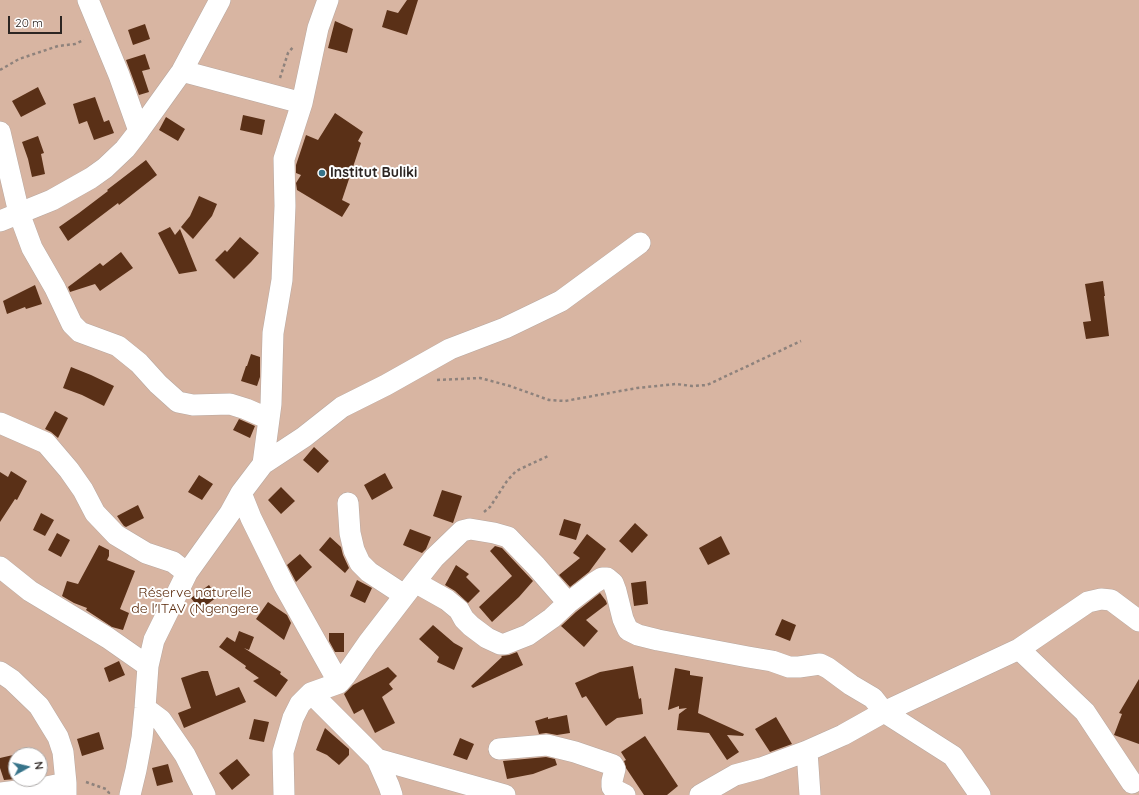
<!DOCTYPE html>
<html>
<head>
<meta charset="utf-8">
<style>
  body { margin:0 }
  #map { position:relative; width:1139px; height:795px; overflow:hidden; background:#eddcd4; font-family:Quicksand,sans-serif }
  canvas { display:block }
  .north { position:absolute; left:8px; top:747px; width:40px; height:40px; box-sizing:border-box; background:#fff; border:1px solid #aba8a7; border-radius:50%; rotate:82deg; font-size:11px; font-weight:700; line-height:16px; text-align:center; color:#2c2522 }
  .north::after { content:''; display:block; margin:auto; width:14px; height:18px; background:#37748a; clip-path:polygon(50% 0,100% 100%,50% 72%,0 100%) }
  .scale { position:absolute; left:8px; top:16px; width:54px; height:18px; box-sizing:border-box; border:2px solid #2c2522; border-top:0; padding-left:5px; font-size:12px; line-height:14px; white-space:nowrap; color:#2c2522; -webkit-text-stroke:3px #fff; paint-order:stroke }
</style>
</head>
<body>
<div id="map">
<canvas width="1139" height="795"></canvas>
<div class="north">N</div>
<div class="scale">20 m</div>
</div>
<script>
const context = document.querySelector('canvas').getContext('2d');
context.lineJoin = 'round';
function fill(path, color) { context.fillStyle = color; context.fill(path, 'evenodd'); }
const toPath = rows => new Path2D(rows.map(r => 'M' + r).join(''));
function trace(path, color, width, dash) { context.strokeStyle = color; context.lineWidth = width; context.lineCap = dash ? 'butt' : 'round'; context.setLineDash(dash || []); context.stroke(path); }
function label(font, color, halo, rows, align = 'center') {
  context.font = font + ' Quicksand,sans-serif'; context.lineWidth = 4; context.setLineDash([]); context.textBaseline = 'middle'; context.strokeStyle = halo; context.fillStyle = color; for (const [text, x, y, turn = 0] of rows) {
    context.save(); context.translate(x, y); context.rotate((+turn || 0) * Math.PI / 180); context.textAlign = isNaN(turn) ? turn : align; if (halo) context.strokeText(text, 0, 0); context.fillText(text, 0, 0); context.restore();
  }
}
fill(toPath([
  [0,0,1139,0,1139,795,0,795],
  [16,755,40,755,40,779,16,779]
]), '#d8b5a2');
fill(toPath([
  [407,0,418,0,407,35,382,27,387,10,398,13],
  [335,21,353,29,347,53,328,48],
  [145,24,150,39,133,45,128,30],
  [145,54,150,69,142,71,149,92,139,95,126,60],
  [38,87,46,104,21,117,12,101],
  [95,97,104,122,109,120,114,133,94,140,87,121,79,124,73,104],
  [335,113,363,132,358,141,361,143,342,200,350,204,342,217,297,190,296,183,301,175,296,173,296,165,306,135,318,140],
  [243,115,265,120,262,135,240,130],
  [166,117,185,129,178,141,159,130],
  [38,136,44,153,41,154,45,174,32,177,28,159,22,142],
  [146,160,157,175,119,205,118,203,68,241,59,227,79,213,108,191,107,190],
  [199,196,217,204,212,216,193,239,181,227,190,216],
  [170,227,175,235,180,229,197,271,179,274,158,233],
  [240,237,259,253,251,262,234,279,215,260,225,250,227,252],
  [121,252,133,268,100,291,95,284,70,292,68,287,100,263,103,266],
  [1103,281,1105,296,1104,296,1109,336,1086,339,1083,322,1091,321,1085,284],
  [35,285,42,304,26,309,25,307,7,314,3,301],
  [251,354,260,357,260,377,257,386,241,381,246,366,247,366],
  [71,367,91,375,114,386,104,406,82,395,63,388],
  [55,411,68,418,58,438,51,432,45,429],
  [239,419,255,426,250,438,233,430],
  [314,447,329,461,318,473,303,460],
  [11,471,27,481,17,500,15,499,0,522,0,472,8,477],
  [385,473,393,488,372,500,364,485],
  [199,475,213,484,202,500,188,492],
  [281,487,295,501,281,514,268,500],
  [442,490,462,496,453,523,433,516],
  [138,505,144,518,126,527,124,526,121,522,117,516],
  [41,513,54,520,45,536,33,530],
  [564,519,581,524,576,540,559,535],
  [635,523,648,535,632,553,619,541],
  [410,529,431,537,426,549,422,553,403,545],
  [57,533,70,540,61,557,48,550],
  [587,534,606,549,589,572,570,587,559,575,580,558,573,553],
  [721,536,730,554,708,565,699,548],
  [330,537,341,547,343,555,349,568,345,573,319,550],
  [99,545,109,550,109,556,107,560,135,571,120,609,129,613,123,630,112,627,86,610,87,608,74,603,62,596,67,581,78,584],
  [495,546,502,548,533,581,519,597,492,622,479,607,512,576,490,551],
  [300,554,312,567,296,582,287,565],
  [456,565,469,574,466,577,480,591,468,603,455,591,445,585],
  [357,580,372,588,365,603,350,596],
  [646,581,648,604,634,606,631,583],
  [209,585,217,597,200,610,191,598],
  [600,593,606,601,607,604,586,620,598,631,584,647,561,626,576,612],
  [268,602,287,615,291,623,284,640,256,619],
  [782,619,796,625,790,641,775,635],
  [433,625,454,643,463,648,454,670,437,662,439,657,419,639],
  [239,631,254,637,249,650,244,648,281,672,280,674,288,680,276,697,253,681,259,678,245,668,246,666,219,647,227,637,235,642],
  [329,633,344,633,344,652,335,652,329,641],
  [517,652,523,665,473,688,471,686,502,657,501,656,509,655],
  [119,661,125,675,109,682,104,668],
  [633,666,639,699,641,698,643,714,617,718,606,726,586,696,582,698,575,683,600,672],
  [388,667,397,676,389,684,393,689,382,697,395,723,375,733,363,709,354,714,344,694,353,685],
  [675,668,690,671,690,675,703,677,698,713,744,734,743,736,727,735,739,752,727,760,709,733,677,730,679,714,687,708,679,709,679,706,668,710],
  [202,671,208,671,216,696,239,687,246,702,184,728,178,713,191,708,181,678],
  [1139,679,1139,744,1114,735,1122,714,1119,713],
  [567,715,570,733,557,735,546,733,539,734,535,721,548,717,548,719],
  [776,717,792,744,770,752,755,729],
  [254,719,269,722,264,742,249,739],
  [325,728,349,749,349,755,339,765,327,755,316,750],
  [99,732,104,749,82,756,77,739],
  [645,736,678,786,667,795,644,795,626,768,624,761,626,760,621,752],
  [460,738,474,744,467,760,453,755],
  [13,755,16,766,16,779,4,780,0,768,0,758],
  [546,757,555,759,557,765,533,774,507,779,503,761],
  [237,759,250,775,232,790,219,773],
  [168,764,173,782,157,786,152,768]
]), '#5a3017');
const minor = toPath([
  [88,0,119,75,139,131],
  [182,71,302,103],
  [0,132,19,213,32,248,55,288,72,324,80,332,118,346,139,363,158,384,178,402,193,405,230,404,246,409,269,419],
  [0,221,52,200,91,178,105,168,125,149,139,131,182,71,220,0],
  [0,423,46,443,69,470,83,490,95,513,116,535,146,553,173,562,187,573],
  [263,464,271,404,273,333,282,280,285,206,284,159,302,103,318,28,328,0],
  [241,493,251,518,284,585,339,683],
  [348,503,350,533,354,550,360,563,369,572,404,595],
  [0,567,30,591,108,638,148,666],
  [415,582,447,600,459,610,464,619,471,626,487,638,500,644,505,644,528,635,552,618,568,603,594,583,602,578,607,578,613,583,616,591,623,619,628,630,638,635,658,640,748,657,772,661,789,667,799,667,820,664,828,668,851,685,873,698,884,712,953,756,980,795],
  [1019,649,1085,712,1132,783],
  [0,672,12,680,39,706,58,737,63,752,66,783,66,795],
  [311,693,377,759,389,786,392,795],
  [145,708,161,720,185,755,205,795],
  [499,749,547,745,575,752,613,765,615,769,612,781,612,787,615,790,625,795],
  [807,751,810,795],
  [377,759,505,795],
  [0,793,41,788,66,783],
  [130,795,136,770,142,738,145,708,148,666,154,640,187,573,230,513,241,493,263,464,304,437,342,407,386,385,450,349,505,328,561,301,640,243],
  [284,795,283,752,293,718,300,704,311,693,339,683,345,676,368,643,415,582,434,558,462,531,470,529,494,533,508,537,536,566,568,603],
  [700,795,735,775,761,768,807,751,843,735,884,712,1019,649,1088,602,1101,599,1111,600,1139,621]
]);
trace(minor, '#b8a8a0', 22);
trace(toPath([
  [0,70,19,59,58,46,75,44,84,40],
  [280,78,288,53,294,46],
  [437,380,480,378,510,386,549,400,565,401,637,388,676,384,692,386,707,385,801,341],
  [484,512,490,507,507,481,516,471,548,456],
  [86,782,106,789,109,793,108,795]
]), '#8e827c', 2.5, [3, 3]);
trace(minor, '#fff', 21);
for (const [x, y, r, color] of [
  [322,173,4,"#37748a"]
]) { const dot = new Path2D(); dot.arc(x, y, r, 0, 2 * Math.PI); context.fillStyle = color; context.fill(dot); trace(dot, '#fff', 1.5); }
label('bold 14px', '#2c2522', '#fff', [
  ["Institut Buliki",330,173]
], 'left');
label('14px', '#5a2a0b', '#fff', [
  ["Réserve naturelle",195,593],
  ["de l'ITAV (Ngengere",195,609]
]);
</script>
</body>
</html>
